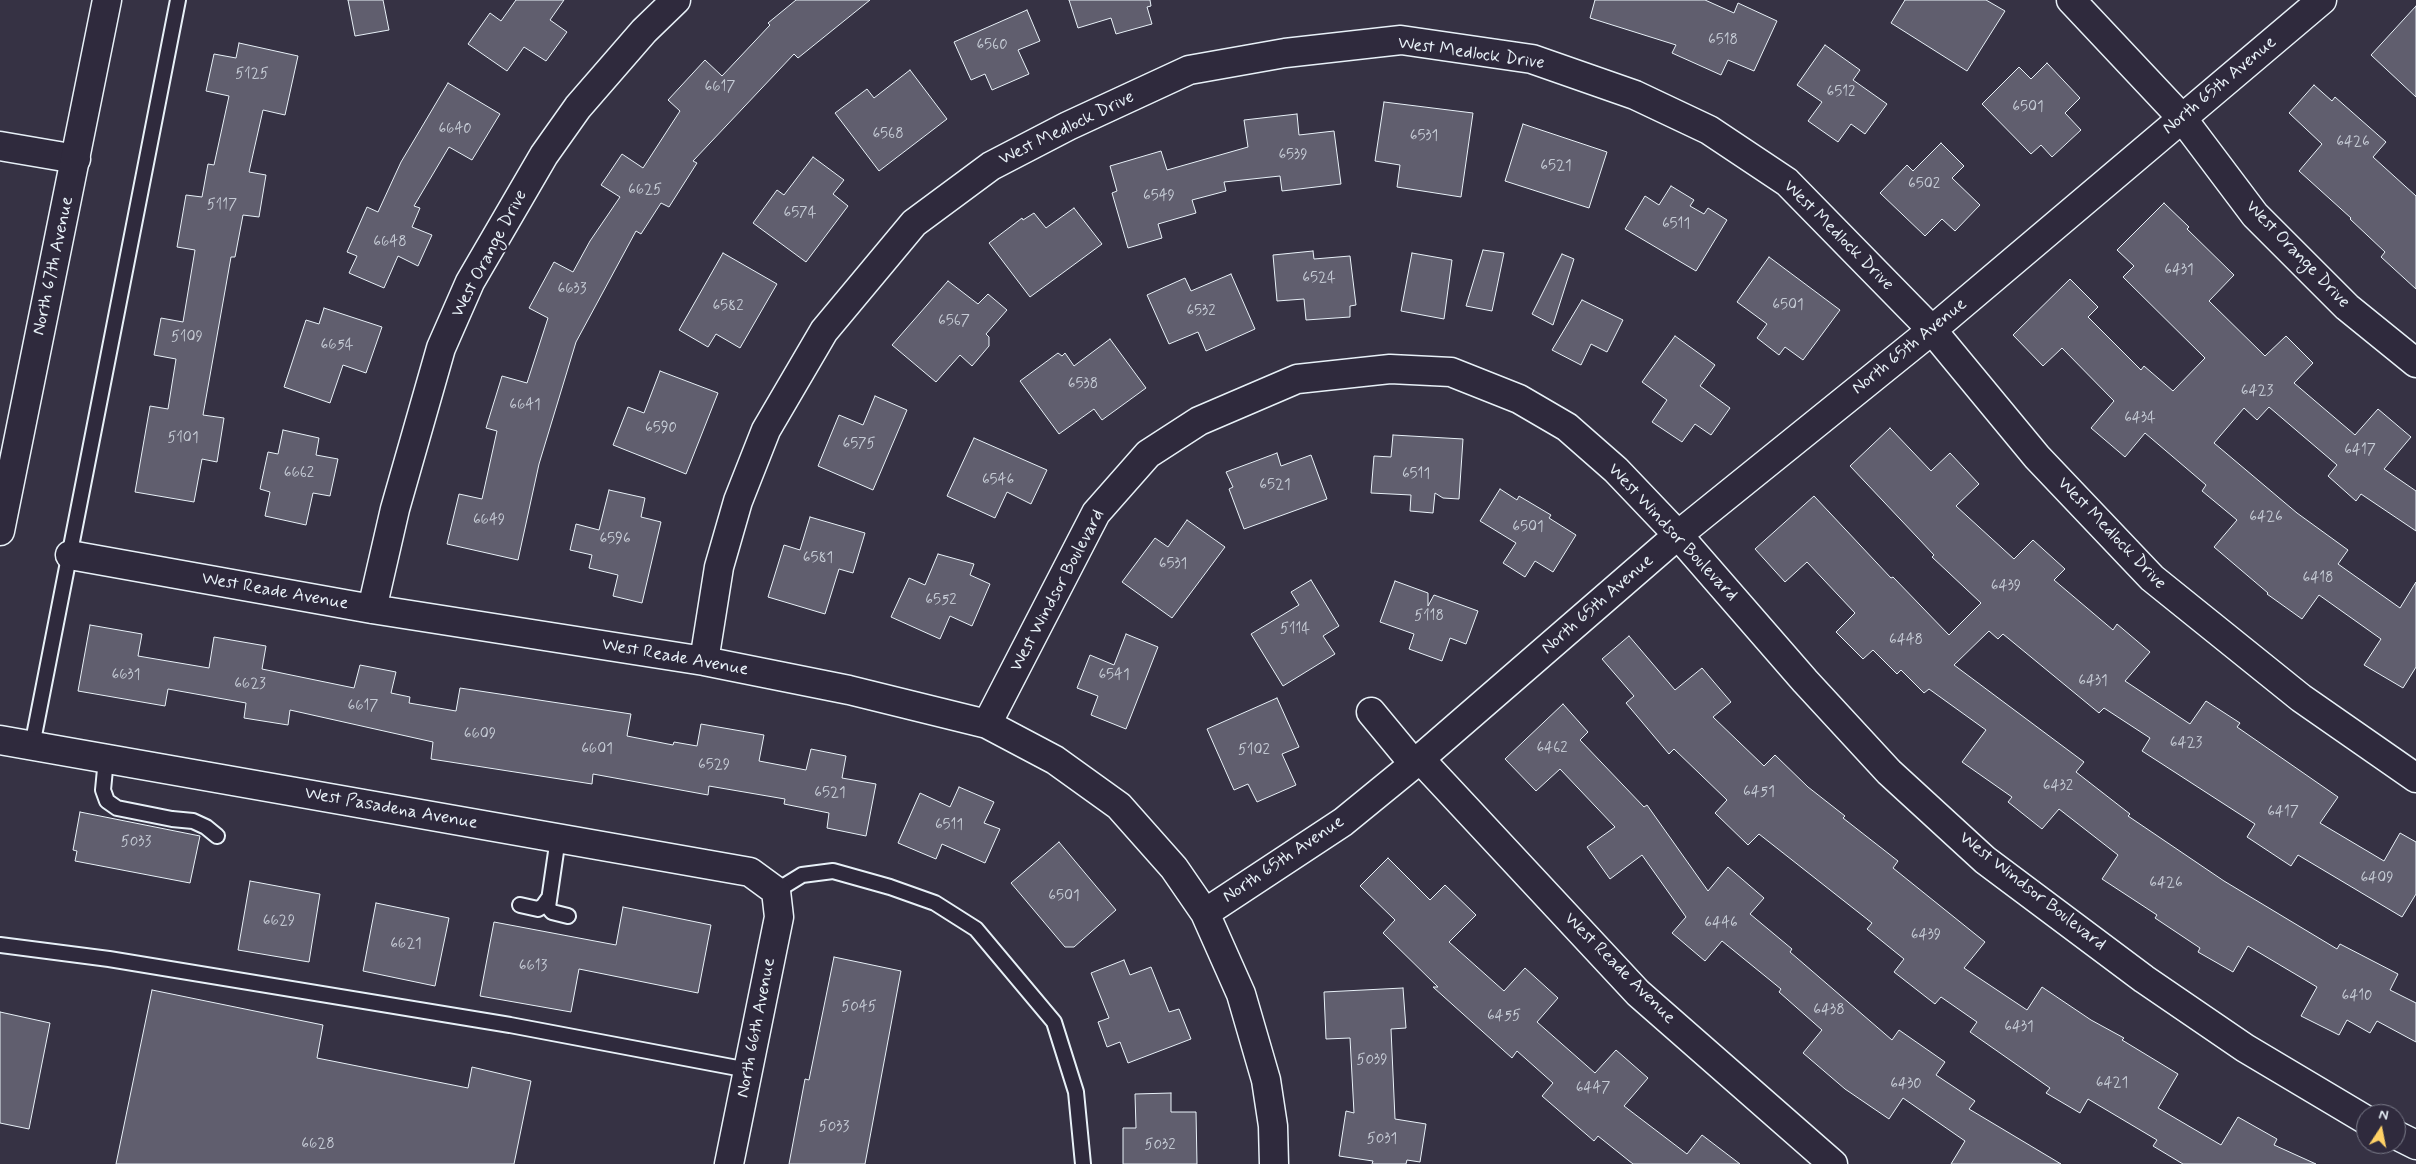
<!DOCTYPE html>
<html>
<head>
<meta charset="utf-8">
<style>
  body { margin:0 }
  #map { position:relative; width:2416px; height:1164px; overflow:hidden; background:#363244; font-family:Mynerve,sans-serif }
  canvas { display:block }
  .north { position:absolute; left:2356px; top:1104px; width:50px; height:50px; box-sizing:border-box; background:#2f2a3d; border:1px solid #797a88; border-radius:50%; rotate:11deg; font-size:14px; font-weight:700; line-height:20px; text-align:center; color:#e8f1f8 }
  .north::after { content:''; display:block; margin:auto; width:18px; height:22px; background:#ffd166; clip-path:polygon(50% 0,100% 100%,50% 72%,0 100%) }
</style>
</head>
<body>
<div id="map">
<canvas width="2416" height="1164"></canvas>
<div class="north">N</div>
</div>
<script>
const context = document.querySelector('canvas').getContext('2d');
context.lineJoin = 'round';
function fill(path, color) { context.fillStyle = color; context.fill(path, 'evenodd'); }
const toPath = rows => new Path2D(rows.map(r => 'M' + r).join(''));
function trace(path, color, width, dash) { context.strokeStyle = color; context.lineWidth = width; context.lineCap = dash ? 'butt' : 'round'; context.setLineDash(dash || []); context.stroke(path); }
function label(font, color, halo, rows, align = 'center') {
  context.font = font + ' Mynerve,sans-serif'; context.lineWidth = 4.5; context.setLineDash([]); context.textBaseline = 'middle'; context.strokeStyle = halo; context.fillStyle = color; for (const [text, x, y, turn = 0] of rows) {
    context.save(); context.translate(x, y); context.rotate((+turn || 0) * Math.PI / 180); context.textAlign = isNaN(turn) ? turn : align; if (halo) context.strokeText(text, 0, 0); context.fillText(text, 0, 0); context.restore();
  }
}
const building = toPath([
  [348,0,383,0,389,30,355,36,348,0],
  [516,0,564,0,550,20,567,32,546,61,524,47,507,71,468,44,490,13,501,21,516,0],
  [796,0,870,0,798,58,794,54,693,161,697,163,669,207,661,203,641,234,636,231,576,342,539,464,518,560,447,544,459,494,482,499,497,431,486,428,502,376,527,383,548,318,529,308,554,262,573,272,590,241,620,197,601,185,622,154,643,168,680,111,668,100,705,60,722,76,770,25,768,23,796,0],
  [1069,0,1150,0,1151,6,1147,7,1152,24,1116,34,1111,18,1078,28,1069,0],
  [1595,0,1705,0,1734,13,1738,3,1777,21,1754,71,1728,60,1721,75,1672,53,1676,45,1590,18,1595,0],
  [1905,0,1986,0,2005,11,1967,71,1891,23,1905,0],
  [2416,6,2416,97,2371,55,2416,6],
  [1027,10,1040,41,1018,50,1029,74,992,90,985,74,971,80,954,42,1027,10],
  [239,43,298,56,285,115,263,110,249,172,266,175,259,217,243,215,235,257,231,257,203,415,224,418,217,462,202,459,194,502,135,492,150,406,168,409,176,359,154,355,161,318,183,322,195,250,177,247,186,195,202,197,208,164,214,165,229,96,206,91,214,54,236,58,239,43],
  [1825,45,1860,70,1853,80,1887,104,1865,134,1851,124,1838,142,1808,121,1822,102,1797,85,1825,45],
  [2047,63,2080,98,2065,113,2081,130,2052,157,2041,145,2031,154,1982,104,2019,67,2031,79,2047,63],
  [910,70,947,119,879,171,835,113,867,89,874,98,910,70],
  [448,83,500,114,472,160,449,147,414,206,420,208,412,227,432,235,418,266,398,256,384,288,349,273,357,256,347,252,367,207,378,212,401,162,448,83],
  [2314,85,2332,101,2335,97,2386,142,2373,157,2416,196,2416,289,2381,257,2385,252,2350,219,2351,218,2299,171,2322,144,2289,113,2314,85],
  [1384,102,1473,113,1461,197,1397,187,1400,165,1375,161,1384,102],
  [1297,114,1299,135,1334,131,1341,184,1282,191,1280,176,1224,182,1226,191,1192,200,1196,213,1158,224,1162,238,1128,248,1112,193,1117,191,1110,166,1161,151,1167,170,1248,147,1244,120,1297,114],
  [1523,124,1607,152,1589,208,1505,181,1523,124],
  [1941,143,1964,166,1952,178,1980,205,1955,231,1942,219,1925,236,1880,193,1907,165,1913,171,1941,143],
  [813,157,844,180,833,194,848,206,806,262,753,223,777,190,784,195,813,157],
  [1671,186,1694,200,1690,206,1704,214,1708,208,1727,220,1696,271,1625,229,1645,196,1659,205,1671,186],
  [2164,203,2189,227,2187,229,2234,275,2209,301,2265,356,2286,336,2313,363,2294,383,2355,435,2378,409,2411,437,2384,469,2416,491,2416,531,2361,494,2356,501,2328,476,2337,465,2269,407,2257,420,2244,408,2214,443,2297,513,2348,550,2338,564,2400,608,2416,582,2416,667,2403,688,2364,665,2381,639,2319,595,2302,619,2267,594,2268,593,2214,547,2237,520,2202,491,2206,485,2145,433,2125,457,2091,428,2114,401,2062,348,2043,366,2013,335,2070,279,2098,307,2088,317,2141,370,2144,366,2173,391,2205,358,2123,277,2134,266,2117,250,2164,203],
  [1074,208,1102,244,1030,297,989,243,1022,218,1023,220,1034,213,1046,228,1074,208],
  [1483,250,1504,253,1492,311,1466,306,1483,250],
  [1313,251,1314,259,1350,256,1356,305,1350,306,1350,317,1306,320,1304,299,1277,301,1273,255,1313,251],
  [723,253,777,284,740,348,716,334,708,347,679,330,723,253],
  [1412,253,1452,260,1444,319,1401,311,1412,253],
  [1562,254,1574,259,1553,325,1532,314,1562,254],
  [1769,257,1840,310,1803,360,1785,347,1779,355,1757,338,1767,324,1737,302,1769,257],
  [1231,274,1255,329,1206,351,1198,332,1169,344,1147,295,1185,278,1191,291,1231,274],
  [948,281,978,304,988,294,1007,310,986,334,989,337,989,346,972,366,960,355,936,382,892,345,948,281],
  [1582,300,1623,320,1607,352,1591,344,1581,365,1552,350,1582,300],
  [324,308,382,327,366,373,343,365,330,403,284,387,306,320,319,324,324,308],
  [1675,336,1715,365,1700,386,1730,408,1711,435,1695,424,1682,442,1652,422,1667,400,1642,382,1675,336],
  [1110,339,1146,388,1102,420,1094,409,1059,434,1020,381,1058,353,1062,356,1065,353,1074,366,1110,339],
  [660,371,718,393,686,474,613,445,628,407,644,413,660,371],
  [875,396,907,410,873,490,818,466,839,415,863,425,875,396],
  [1890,428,1931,471,1950,453,1979,484,1956,506,2014,559,2033,540,2065,569,2054,580,2113,630,2117,624,2150,652,2125,681,2190,724,2206,701,2240,723,2237,727,2338,797,2320,823,2384,861,2400,833,2416,842,2416,894,2402,917,2298,855,2291,866,2247,837,2255,824,2142,751,2150,738,2104,708,2099,713,2003,634,1998,639,1989,631,1954,665,2084,762,2076,772,2130,814,2128,816,2224,881,2337,949,2340,944,2398,974,2390,990,2416,1003,2416,1042,2377,1021,2370,1033,2347,1020,2339,1035,2301,1016,2317,987,2248,946,2233,972,2198,952,2200,948,2155,918,2157,915,2102,879,2118,855,2059,809,2042,829,2008,802,2012,797,1962,762,1986,730,1929,689,1924,693,1901,670,1897,674,1873,650,1863,659,1836,632,1855,613,1807,562,1785,582,1755,549,1814,496,1891,578,1893,577,1949,635,1981,603,1932,557,1934,555,1850,466,1890,428],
  [283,430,319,438,316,455,338,459,330,496,313,493,306,525,265,516,270,492,260,489,268,452,278,454,283,430],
  [1393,435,1463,439,1459,499,1443,498,1435,493,1433,513,1410,511,1411,495,1371,493,1374,456,1391,457,1393,435],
  [974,438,1047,470,1031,504,1007,492,995,518,947,496,974,438],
  [1277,453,1281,466,1311,455,1327,499,1244,529,1229,489,1233,487,1226,472,1277,453],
  [1500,489,1517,500,1519,496,1551,515,1549,518,1576,535,1553,572,1535,561,1525,577,1503,563,1516,543,1480,521,1500,489],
  [609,490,645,498,641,517,661,522,642,603,613,596,618,575,589,568,592,555,570,550,576,524,599,530,609,490],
  [810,517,865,533,853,573,839,569,825,614,768,597,784,545,800,550,810,517],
  [1187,520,1225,547,1172,618,1122,582,1155,538,1168,547,1187,520],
  [938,554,974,564,970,575,990,584,972,626,950,616,940,639,891,617,909,578,925,585,938,554],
  [1311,580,1339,626,1323,636,1335,654,1283,686,1251,634,1299,605,1291,592,1311,580],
  [1395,581,1428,593,1428,606,1434,595,1478,611,1466,644,1450,638,1442,661,1409,649,1414,634,1380,622,1395,581],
  [90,625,142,634,138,656,209,668,214,637,266,646,262,669,354,688,360,665,396,672,391,693,410,697,409,703,456,711,460,688,631,714,627,736,673,745,674,742,697,746,701,724,764,735,759,761,806,770,811,749,846,756,842,778,876,784,866,836,827,828,829,813,784,804,785,799,709,786,708,795,593,774,592,784,431,759,433,742,290,710,288,725,244,718,246,703,168,689,165,706,78,691,90,625],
  [1126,634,1158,647,1126,729,1091,715,1098,696,1077,688,1090,655,1114,665,1126,634],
  [1629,636,1675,690,1702,668,1731,702,1713,717,1764,766,1775,755,1808,787,1845,816,1843,818,1898,861,1893,868,1985,942,1964,968,2027,1010,2042,987,2091,1020,2124,1038,2122,1040,2178,1074,2158,1108,2221,1145,2238,1117,2277,1139,2274,1145,2316,1164,2183,1164,2153,1146,2157,1140,2088,1099,2080,1113,2046,1093,2050,1088,1970,1032,1977,1022,1941,997,1935,1004,1894,972,1904,959,1867,929,1872,923,1759,834,1748,845,1715,813,1727,800,1674,749,1669,754,1626,703,1634,696,1602,659,1629,636],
  [1277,698,1299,747,1282,754,1296,785,1257,802,1248,784,1234,790,1207,729,1277,698],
  [1563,704,1588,732,1580,740,1644,807,1647,805,1708,891,1728,867,1764,898,1750,914,1792,949,1790,952,1892,1040,1899,1030,1945,1062,1936,1075,1975,1101,1969,1109,2061,1164,1951,1164,1965,1141,1903,1098,1889,1119,1845,1089,1803,1053,1822,1030,1779,992,1781,989,1722,941,1705,961,1672,933,1686,917,1642,855,1610,879,1587,847,1615,827,1560,769,1536,791,1505,759,1563,704],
  [959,787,994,802,984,823,1000,829,985,863,942,844,936,859,898,843,920,793,950,807,959,787],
  [80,812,200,836,190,883,75,861,77,851,73,850,80,812],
  [1059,842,1116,910,1074,947,1065,947,1011,883,1059,842],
  [1388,858,1430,900,1445,885,1476,915,1449,942,1504,991,1525,968,1558,998,1537,1022,1595,1073,1616,1050,1648,1078,1624,1106,1687,1154,1702,1135,1740,1164,1633,1164,1598,1136,1594,1141,1542,1096,1553,1083,1517,1051,1512,1058,1433,987,1438,987,1383,933,1395,920,1360,886,1388,858],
  [250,881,320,894,309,962,238,950,250,881],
  [376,903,449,918,435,986,363,971,376,903],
  [623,907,711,925,698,993,579,969,571,1012,480,996,494,922,616,945,623,907],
  [834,957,901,971,865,1164,789,1164,805,1079,809,1080,834,957],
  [1124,960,1130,975,1151,967,1169,1012,1179,1009,1191,1039,1128,1063,1120,1042,1107,1047,1098,1022,1109,1018,1091,973,1124,960],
  [1403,988,1406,1028,1391,1029,1395,1119,1426,1124,1420,1162,1407,1160,1406,1164,1372,1164,1373,1161,1339,1156,1346,1111,1354,1113,1350,1038,1326,1039,1324,992,1403,988],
  [152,990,323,1025,317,1058,468,1088,472,1067,531,1081,514,1164,116,1164,152,990],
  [0,1012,50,1023,29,1129,0,1123,0,1012],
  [1171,1093,1171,1112,1196,1112,1197,1164,1123,1164,1123,1128,1136,1128,1135,1094,1171,1093]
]);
fill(building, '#605e6e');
trace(building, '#e8f1f8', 1);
const lane = toPath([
  [32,746,178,0],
  [106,759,103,790,107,801,117,808,172,819,193,821,206,827,217,836],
  [558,838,548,907,552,912,568,916],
  [776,891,802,875,833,871,890,887,935,903,976,929,1054,1022,1076,1092,1083,1164],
  [520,905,538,909,543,906,548,899],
  [0,945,109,959,510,1025,748,1070]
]);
const street = toPath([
  [2071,0,2182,118,2255,215,2347,307,2416,363],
  [0,146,76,159],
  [70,555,372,609,704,661,849,690,987,724,1055,760,1119,806,1174,868,1205,913,1241,994,1266,1080,1273,1126,1274,1164],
  [372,609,395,509,441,348,470,282,544,155,578,107,644,31,676,0],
  [704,661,719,567,738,501,766,430,824,331,914,223,991,166,1068,126,1189,70,1285,53,1401,40,1532,59,1635,95,1709,130,1787,182,1932,330,2037,457,2152,578,2301,698,2416,778],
  [1371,712,1414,764],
  [987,724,1096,513,1148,454,1199,421,1297,379,1390,369,1451,372,1519,399,1567,427,1616,470,1678,535,1805,681,1889,772,1985,860,2144,979,2245,1048,2366,1120],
  [0,740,750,872,776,891,779,917,729,1164],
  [1420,759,1638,993,1833,1164],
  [1205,913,1343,822,1414,764,1678,535,1932,330,2322,0],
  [2396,1135,2416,1145]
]);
const secondary = toPath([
  [0,531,107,0]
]);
trace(lane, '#e8f1f8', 18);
trace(street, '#e8f1f8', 31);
trace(secondary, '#e8f1f8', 31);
trace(lane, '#2f2a3d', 14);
trace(street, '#2f2a3d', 28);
trace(secondary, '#2f2a3d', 28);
label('15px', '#c6ccd6', null, [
  ["6518",1723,41],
  ["6560",992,46],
  ["5125",252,75],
  ["6617",720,88],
  ["6512",1841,93],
  ["6501",2028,108],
  ["6640",455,130],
  ["6568",888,135],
  ["6531",1424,137],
  ["6426",2353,143],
  ["6539",1293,156],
  ["6521",1556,167],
  ["6502",1924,185],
  ["6625",645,191],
  ["6549",1159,197],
  ["5117",222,206],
  ["6574",800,214],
  ["6511",1676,225],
  ["6648",390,243],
  ["6431",2179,271],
  ["6524",1319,279],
  ["6633",572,290],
  ["6501",1788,306],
  ["6582",728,307],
  ["6532",1201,312],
  ["6567",954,322],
  ["5109",187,338],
  ["6654",337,346],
  ["6538",1083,385],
  ["6423",2257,392],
  ["6641",525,406],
  ["6434",2140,419],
  ["6590",661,429],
  ["5101",183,439],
  ["6575",859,445],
  ["6417",2360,451],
  ["6662",299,474],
  ["6511",1416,475],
  ["6546",998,481],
  ["6521",1275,486],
  ["6426",2266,518],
  ["6649",489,521],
  ["6501",1528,528],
  ["6596",615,540],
  ["6581",818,559],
  ["6531",1173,565],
  ["6418",2318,579],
  ["6439",2006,587],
  ["6552",941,601],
  ["5118",1429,617],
  ["5114",1295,630],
  ["6448",1906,641],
  ["6631",126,676],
  ["6541",1114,676],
  ["6431",2093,682],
  ["6623",250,685],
  ["6617",363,707],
  ["6609",480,735],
  ["6423",2186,744],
  ["6462",1552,749],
  ["6601",597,750],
  ["5102",1254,751],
  ["6529",714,766],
  ["6432",2058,787],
  ["6451",1759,793],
  ["6521",830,794],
  ["6417",2283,813],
  ["6511",949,826],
  ["5033",136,843],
  ["6409",2377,879],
  ["6426",2166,884],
  ["6501",1064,897],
  ["6629",279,922],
  ["6446",1721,924],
  ["6439",1926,936],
  ["6621",406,945],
  ["6613",533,967],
  ["6410",2357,997],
  ["5045",859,1008],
  ["6438",1829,1011],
  ["6455",1504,1017],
  ["6431",2019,1028],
  ["5039",1372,1061],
  ["6421",2112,1084],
  ["6430",1906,1085],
  ["6447",1593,1089],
  ["5033",834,1128],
  ["5031",1382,1140],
  ["6628",318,1145],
  ["5032",1160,1146]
]);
label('18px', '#e8f1f8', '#2f2a3d', [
  ["West Medlock Drive",1471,54,8],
  ["North 65th Avenue",2220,86,-40],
  ["West Medlock Drive",1067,129,-26],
  ["West Medlock Drive",1838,236,45],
  ["West Orange Drive",490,254,-62],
  ["West Orange Drive",2297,255,46],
  ["North 67th Avenue",54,266,-78],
  ["North 65th Avenue",1910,347,-39],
  ["West Windsor Boulevard",1672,533,47],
  ["West Medlock Drive",2111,534,46],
  ["West Windsor Boulevard",1058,591,-62],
  ["West Reade Avenue",275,592,10],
  ["North 65th Avenue",1598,605,-41],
  ["West Reade Avenue",675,658,10],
  ["West Pasadena Avenue",391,809,10],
  ["North 65th Avenue",1284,860,-34],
  ["West Windsor Boulevard",2032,892,38],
  ["West Reade Avenue",1619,969,45],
  ["North 66th Avenue",757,1028,-79]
]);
</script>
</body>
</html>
